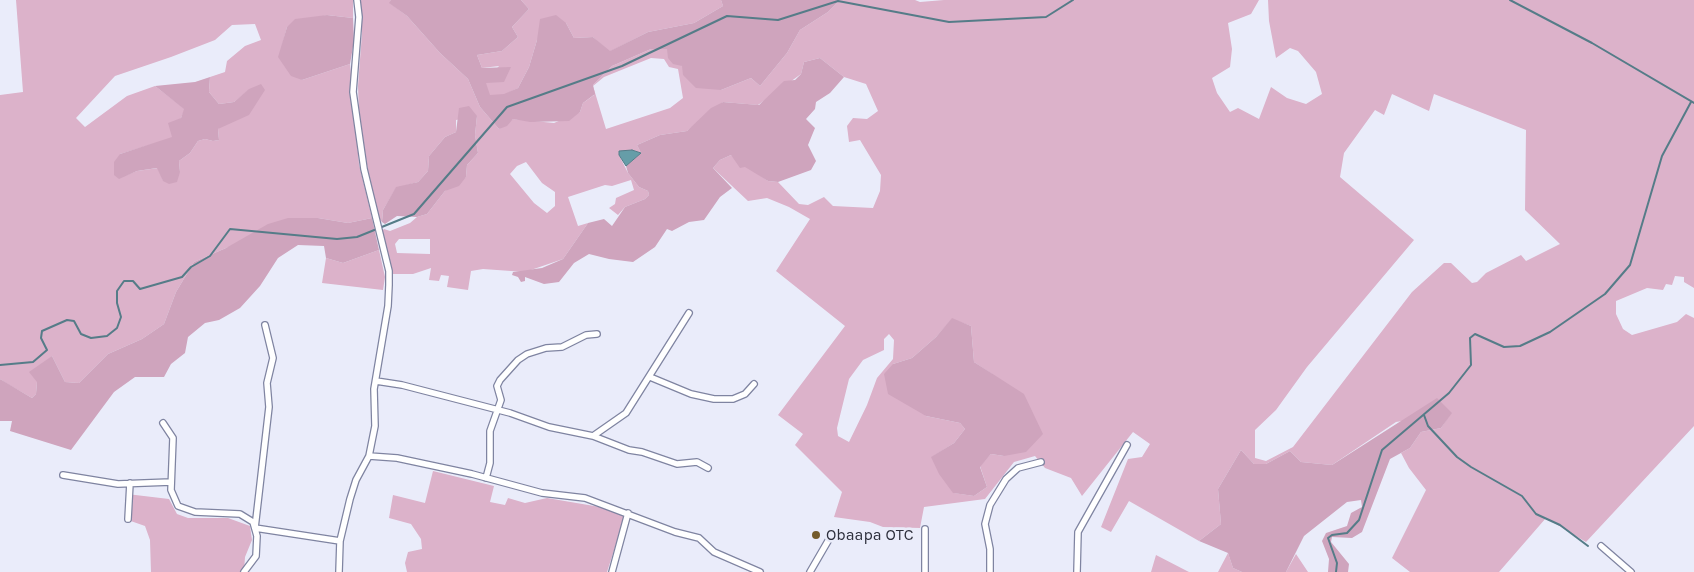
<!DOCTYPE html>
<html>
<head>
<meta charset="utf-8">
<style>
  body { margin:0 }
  canvas { display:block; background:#eaecfa }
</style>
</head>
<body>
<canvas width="1694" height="572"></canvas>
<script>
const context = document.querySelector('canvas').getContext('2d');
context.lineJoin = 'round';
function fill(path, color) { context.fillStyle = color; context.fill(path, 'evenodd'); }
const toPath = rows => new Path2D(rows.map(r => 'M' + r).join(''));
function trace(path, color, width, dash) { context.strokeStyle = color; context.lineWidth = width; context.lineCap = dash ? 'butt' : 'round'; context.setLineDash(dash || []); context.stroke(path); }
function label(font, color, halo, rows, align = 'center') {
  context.font = font + ' Karla,sans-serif'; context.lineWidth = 5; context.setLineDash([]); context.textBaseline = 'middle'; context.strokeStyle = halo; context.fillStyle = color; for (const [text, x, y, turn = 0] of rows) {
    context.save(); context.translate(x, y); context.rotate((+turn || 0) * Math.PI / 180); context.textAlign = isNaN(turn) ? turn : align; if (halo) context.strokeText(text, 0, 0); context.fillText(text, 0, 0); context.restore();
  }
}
fill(toPath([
  [16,0,353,0,353,18,327,15,287,27,279,57,302,80,350,64,359,164,372,218,348,223,318,218,226,248,194,262,176,292,164,324,142,339,108,354,79,383,65,382,52,356,37,382,36,394,32,398,6,383,0,379,0,95,23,92],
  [255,24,261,40,245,46,227,61,225,72,210,77,209,92,219,104,234,102,249,90,218,129,219,140,213,141,205,139,198,141,190,153,179,161,180,172,163,180,158,168,137,171,119,178,120,154,172,138,185,109,155,86,127,96,85,127,76,118,115,76,171,57,215,40,232,25],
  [360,0,391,0,390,3,407,16,440,53,468,79,480,107,499,129,513,119,554,123,580,112,583,103,594,95,593,85,612,66,651,49,667,49,682,66,721,90,751,78,760,86,787,53,800,30,828,12,840,0,915,0,920,2,944,0,1259,0,1251,14,1228,23,1232,49,1230,67,1212,78,1217,93,1230,112,1238,108,1259,119,1271,87,1287,98,1306,104,1322,94,1316,72,1298,51,1290,48,1276,58,1269,21,1268,0,1694,0,1694,288,1684,282,1684,277,1675,276,1672,285,1666,284,1663,290,1647,288,1616,301,1616,314,1623,329,1632,335,1677,322,1686,314,1694,318,1694,426,1586,542,1546,518,1499,572,1410,572,1392,558,1426,490,1409,468,1401,453,1410,448,1421,432,1441,428,1451,413,1396,422,1332,465,1301,462,1290,451,1266,464,1254,464,1241,450,1218,489,1221,524,1199,541,1129,501,1111,532,1101,527,1128,459,1142,457,1150,444,1133,432,1082,496,1071,478,1045,468,1035,456,1014,462,985,499,924,507,920,528,883,527,870,522,834,517,842,492,795,445,803,434,778,415,845,326,776,271,810,219,789,207,767,198,748,201,713,168,720,160,731,155,768,181,778,182,799,204,808,205,824,197,833,206,873,208,880,191,881,175,860,140,849,142,847,126,853,118,867,119,878,111,866,84,844,77,820,58,804,62,801,74,758,105,723,102,687,131,660,135,637,145,641,153,632,150,619,155,628,173,639,187,648,191,649,195,645,199,625,207,618,215,609,208,615,204,616,198,634,190,631,180,612,186,605,185,568,197,578,226,588,223,563,259,525,272,483,269,471,271,468,290,447,287,449,276,441,275,439,281,429,280,431,268,413,274,392,274,382,231,384,229,390,231,410,223,417,217,427,214,445,191,466,177,467,165,478,153,475,135,477,116,456,120,456,132,445,137,429,156,428,171,418,182,396,188,383,210,382,222,380,220,368,171,359,114,358,86,362,33],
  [651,58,664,59,669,67,678,69,683,98,670,108,606,129,593,86,604,77],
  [1392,94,1429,111,1434,94,1526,130,1525,210,1560,244,1526,261,1521,255,1486,273,1477,282,1472,283,1451,263,1444,263,1412,292,1293,447,1266,461,1255,458,1255,430,1276,410,1307,367,1414,240,1340,177,1344,153,1375,110,1384,115],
  [526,162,542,183,555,192,555,206,547,213,534,203,510,174,517,166],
  [399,239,430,239,430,254,397,253,395,244],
  [952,319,971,326,974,362,992,374,1004,456,991,454,980,466,987,487,974,496,954,493,932,457,954,443,965,429,960,423,926,416,893,364,912,358,936,337],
  [889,334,894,340,893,359,877,378,867,405,849,442,838,436,837,428,849,379,863,360,884,350,884,339],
  [521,0,721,0,723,6,694,23,648,32,609,52,593,37,574,38,566,23,537,40,529,67,518,88,504,95,489,95,485,82,499,66,482,68,477,55,502,51,518,37,512,27,529,9],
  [379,250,385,277,383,290,322,283,326,258,343,263],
  [433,471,494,486,490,502,505,505,508,498,525,503,547,498,600,507,625,516,607,572,407,572,405,563,408,552,422,549,421,539,411,524,389,518,393,495,425,503],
  [127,494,169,499,177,514,188,518,228,518,250,526,252,540,245,557,244,572,151,572,150,540,145,526,125,519],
  [1228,553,1233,568,1242,572,1218,572],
  [1296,554,1308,572,1286,572],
  [1156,555,1187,571,1189,572,1151,572]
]), '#dcb2ca');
fill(toPath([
  [391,0,521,0,529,9,512,27,518,37,502,51,477,55,482,68,511,67,504,82,486,83,490,95,504,94,518,88,529,67,537,40,540,19,556,15,566,23,574,38,593,37,610,51,648,32,694,23,723,6,721,0,840,0,828,12,800,30,787,53,760,86,751,78,721,90,696,88,683,75,682,66,673,64,668,58,667,49,651,49,612,66,593,85,595,94,583,103,580,112,569,121,530,122,513,119,507,126,499,129,480,107,468,79,440,53,407,16,389,3],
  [327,15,353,18,354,41,350,64,302,80,291,76,278,57,287,27,295,19],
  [820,58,844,77,830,93,816,102,815,109,806,119,815,128,808,145,816,161,811,170,778,182,768,181,745,167,740,168,731,155,720,160,713,168,732,188,720,197,704,220,689,222,672,231,667,229,655,247,633,262,609,259,589,254,574,263,559,282,544,284,525,277,525,281,521,282,518,277,512,275,513,272,542,268,563,259,588,223,604,219,612,226,625,207,645,199,649,195,648,191,639,187,628,173,626,166,641,153,637,145,660,135,687,131,711,108,723,102,759,105,784,81,795,80,801,74,804,62],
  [210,77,209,92,219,104,234,102,249,89,261,84,265,90,249,115,218,129,219,140,213,141,205,139,198,141,190,153,179,161,180,172,177,182,169,184,163,181,157,168,137,171,119,179,114,175,114,162,120,154,172,137,168,123,181,118,184,109,155,86,195,82],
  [469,106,477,116,475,135,478,153,467,165,466,177,459,186,445,191,427,214,417,217,397,216,385,224,382,222,383,210,396,187,418,182,428,171,429,156,445,137,456,132,459,108],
  [288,218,318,218,348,223,372,218,379,250,343,263,326,258,324,246,298,245,278,258,260,286,240,308,219,320,205,323,188,337,185,353,171,364,164,377,135,377,114,392,71,450,10,431,12,421,0,421,0,379,32,398,36,394,37,382,29,372,52,356,65,382,79,383,108,354,142,339,164,324,176,292,194,262,226,248,268,224],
  [952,318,971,326,974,362,1024,394,1043,434,1026,452,1004,456,991,454,980,467,987,487,974,496,953,493,939,474,931,457,954,443,965,429,960,423,926,416,888,394,884,374,893,364,912,358,936,337],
  [1437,398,1452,413,1441,428,1421,432,1410,448,1390,459,1362,532,1352,538,1332,537,1331,542,1349,564,1348,572,1328,572,1329,559,1322,541,1326,533,1347,526,1351,513,1362,507,1361,500,1347,502,1304,536,1286,572,1242,572,1233,568,1228,553,1199,541,1221,524,1218,489,1241,450,1254,464,1266,464,1290,451,1301,462,1332,465]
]), '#cfa4bd');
const water = toPath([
  [632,150,641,153,626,166,619,155,619,151,632,150]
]);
fill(water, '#669da8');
trace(water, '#557c88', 1);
trace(toPath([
  [1510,0,1592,43,1694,103],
  [0,365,33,362,47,350,41,338,42,331,67,320,74,321,81,334,91,338,107,336,117,328,121,317,117,303,117,291,124,281,133,281,140,289,182,277,191,267,210,256,230,229,337,239,357,237,414,214,507,107,622,66,727,16,778,20,838,1,949,22,1046,17,1073,0],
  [1424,415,1428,426,1457,457,1471,467,1522,496,1536,514,1560,525,1588,546],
  [1336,572,1337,563,1328,538,1332,535,1347,533,1359,520,1382,450,1449,393,1471,365,1470,338,1475,334,1504,347,1520,346,1550,332,1605,294,1630,265,1662,156,1691,102]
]), '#557c88', 2);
const minor = toPath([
  [650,377,691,394,714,399,733,399,745,394,754,384],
  [376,381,402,385,510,413,549,427,593,436,626,413,689,313],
  [163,423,173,438,171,490,178,506,195,512,240,514,253,522,257,536,256,556,244,572],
  [593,436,629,450,642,452,677,464,697,462,708,468],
  [369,456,397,458,472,474,542,493,585,498,675,532,699,538,714,552,760,572],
  [63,475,118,484,171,482],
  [486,478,490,463,490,431,501,400,497,386,500,380,518,360,527,354,546,348,562,347,586,335,597,334],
  [128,519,130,483],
  [255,528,269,407,267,383,273,358,265,325],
  [255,528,340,541],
  [1601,546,1631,572],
  [339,572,340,541,350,499,356,480,369,456,375,426,374,389,388,306,389,285,389,271,364,169,353,92,359,17,357,0],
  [612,572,628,513],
  [810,572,828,541],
  [925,572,925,529],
  [990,572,990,549,985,524,990,505,1006,479,1018,468,1041,462],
  [1077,572,1078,532,1127,445]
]);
trace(minor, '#7f84a1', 8);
trace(minor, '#fff', 5.5);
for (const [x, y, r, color] of [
  [816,535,5,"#745b2c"]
]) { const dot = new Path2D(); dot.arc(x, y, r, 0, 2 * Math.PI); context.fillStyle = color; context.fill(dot); trace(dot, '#eaecfa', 2); }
label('16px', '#2d2f3c', '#eaecfa', [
  ["Obaapa OTC",826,535]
], 'left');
</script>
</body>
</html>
